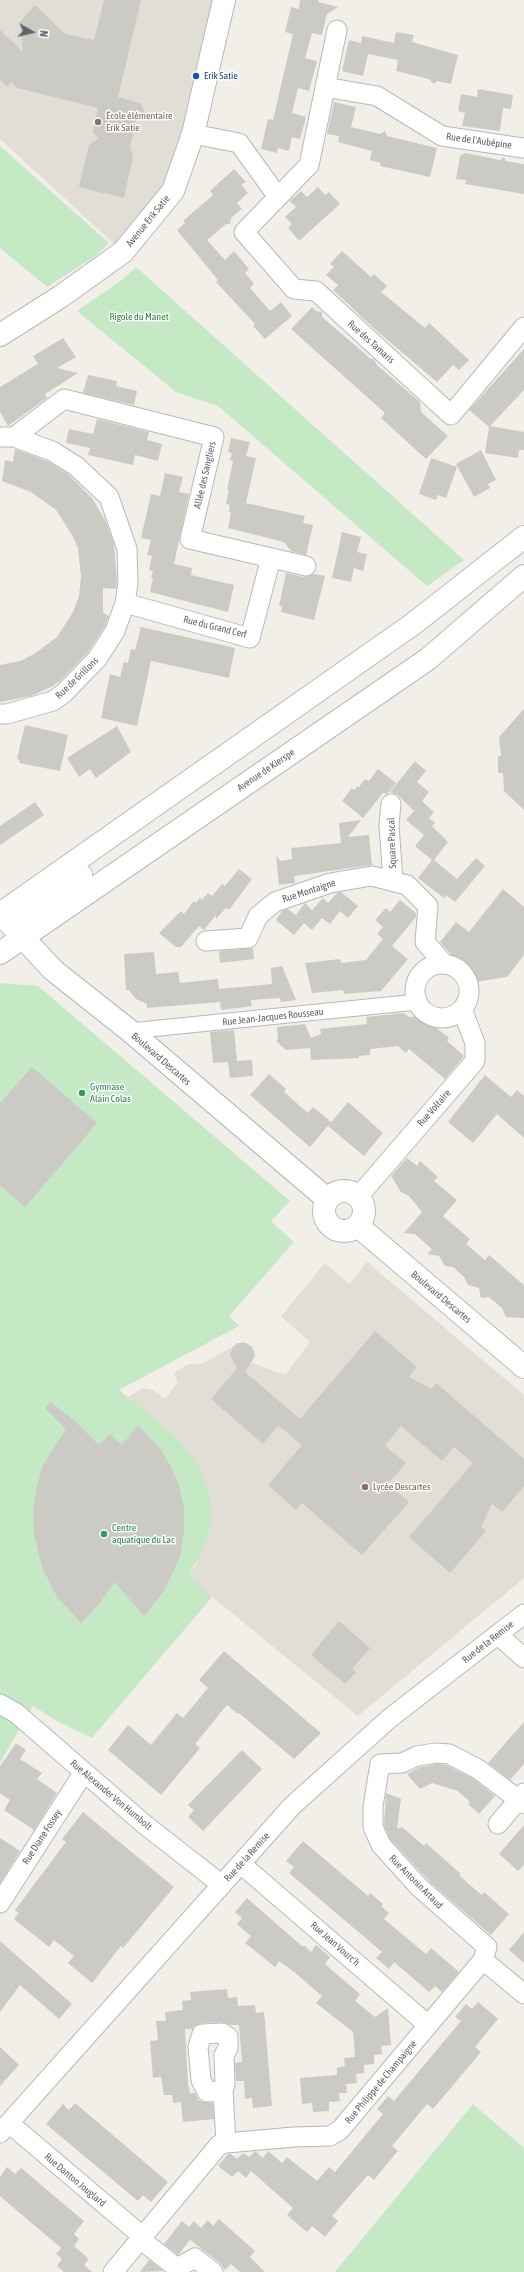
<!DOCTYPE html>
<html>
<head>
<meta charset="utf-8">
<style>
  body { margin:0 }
  #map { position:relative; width:524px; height:2272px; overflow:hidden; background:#f1efe8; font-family:"Asap Condensed",sans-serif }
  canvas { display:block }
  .north { position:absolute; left:12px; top:12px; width:40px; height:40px; -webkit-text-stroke:3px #fff; paint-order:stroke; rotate:98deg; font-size:11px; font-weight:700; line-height:16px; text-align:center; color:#5f6368 }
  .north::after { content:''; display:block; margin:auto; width:14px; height:18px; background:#5f6368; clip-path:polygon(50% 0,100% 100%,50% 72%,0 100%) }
</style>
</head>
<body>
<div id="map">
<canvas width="524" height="2272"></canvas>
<div class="north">N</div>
</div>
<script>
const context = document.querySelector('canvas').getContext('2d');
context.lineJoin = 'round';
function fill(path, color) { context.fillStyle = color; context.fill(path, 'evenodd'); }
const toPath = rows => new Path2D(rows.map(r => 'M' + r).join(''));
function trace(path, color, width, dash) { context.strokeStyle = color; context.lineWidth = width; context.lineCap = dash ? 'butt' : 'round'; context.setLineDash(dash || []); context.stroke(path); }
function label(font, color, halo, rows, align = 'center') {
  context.font = font + ' "Asap Condensed",sans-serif'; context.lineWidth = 3; context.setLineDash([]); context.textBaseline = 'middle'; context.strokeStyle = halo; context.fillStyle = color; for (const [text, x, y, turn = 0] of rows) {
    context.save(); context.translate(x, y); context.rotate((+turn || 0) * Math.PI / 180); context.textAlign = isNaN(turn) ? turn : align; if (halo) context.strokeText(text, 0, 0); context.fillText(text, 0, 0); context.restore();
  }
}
fill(toPath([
  [0,0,224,0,173,191,123,252,0,139],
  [367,1262,524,1395,524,1578,358,1716,212,1597,189,1575,197,1563,175,1436,127,1398,143,1388,153,1390,165,1399,178,1382,174,1373,188,1364,201,1364,242,1342,249,1344,254,1350,255,1355,252,1363,285,1375,310,1342,281,1316,325,1263,349,1284]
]), '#e1ded6');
fill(toPath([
  [0,146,109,243,97,255,47,287,0,248],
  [136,267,399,502,464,560,427,586,218,406,176,392,77,311,122,280],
  [0,983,38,986,290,1201,271,1221,294,1242,229,1316,239,1326,119,1390,175,1436,191,1455,203,1474,210,1499,211,1522,205,1545,189,1575,212,1597,92,1738,57,1721,33,1706,0,1763],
  [473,2104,524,2148,524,2272,335,2272]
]), '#c5e8c5');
fill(toPath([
  [104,0,141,0,118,97,140,103,149,119,137,116,130,146,133,156,124,198,79,187,89,145,98,139,93,132,98,108,17,88,11,82,7,86,0,80,0,30,23,52,20,22,35,5,65,34,94,40],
  [300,0,319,0,318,2,338,7,327,14,322,35,312,33,305,58,317,61,309,91,298,88,292,113,306,117,300,139,292,137,289,151,278,148,277,153,261,149,268,119,273,120,293,34,285,32,291,7,299,9],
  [396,32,414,35,412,42,458,55,451,84,437,81,434,84,429,79,396,71,398,60,368,54,363,76,342,71,349,40,361,43,362,36,394,43],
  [478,89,513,95,511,109,503,108,500,131,462,126,465,113,458,111,461,94,477,97],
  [334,102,356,107,351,127,380,134,385,131,387,136,437,148,430,177,380,166,381,163,370,160,372,151,338,142,339,136,327,134],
  [465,153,500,160,504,157,506,161,524,164,524,194,465,184,466,180,456,179,460,156],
  [234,169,246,182,241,185,248,193,237,203,242,209,231,218,230,224,226,224,207,240,225,260,234,251,249,269,245,273,254,284,250,288,270,311,281,302,292,316,265,339,253,326,255,324,216,282,218,280,177,230,185,223,183,221,213,195,210,191],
  [318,187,325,195,329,192,340,204,299,241,288,228,292,224,285,217,296,207,290,201,301,191,307,197],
  [342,251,371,277,374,274,387,286,381,292,425,328,429,323,469,360,459,370,453,365,437,382,378,332,333,290,338,285,326,275,334,267,330,264],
  [312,307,316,311,322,312,322,317,371,359,374,359,377,365,420,402,421,412,448,436,426,459,381,418,385,413,291,329],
  [63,338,76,357,57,368,78,373,45,394,47,398,8,426,0,412,0,387,38,364,33,356],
  [524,349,524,390,490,426,524,432,524,450,519,450,518,458,485,453,489,427,469,410],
  [88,375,117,381,116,386,137,391,134,405,83,393],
  [97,419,149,432,147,440,162,444,158,461,135,455,133,465,88,455,90,448,66,443,69,429,93,434],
  [231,438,250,442,246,456,256,458,246,503,305,516,303,523,313,525,306,555,291,551,284,542,228,528,231,513,229,512,230,505,226,504,229,490,227,490,233,461,230,460,232,453,228,452],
  [15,449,47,461,68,474,92,498,105,520,114,544,117,581,116,589,103,588,103,613,109,616,105,626,88,652,60,681,51,687,31,696,0,702,0,665,20,661,34,654,57,637,73,612,79,596,81,577,78,548,72,535,56,510,31,492,2,481,5,460,13,462],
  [481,450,496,480,488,484,490,488,474,497,456,464],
  [431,458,457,467,446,498,438,495,436,500,419,494],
  [165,473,183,477,179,492,189,494,174,564,192,568,191,575,234,585,228,612,150,592,153,578,151,577,153,571,149,570,152,556,147,555,151,540,141,538,151,494,160,496],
  [342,532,361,537,357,552,367,554,363,571,354,568,351,582,332,578],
  [286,573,304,577,314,574,325,576,314,620,281,612,282,606,279,606],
  [141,627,235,648,229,678,151,661,137,726,101,718,110,674,120,677,124,662,128,663,131,649,135,650],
  [524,709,524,810,504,791,503,773,498,773,498,756,501,756,499,737],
  [25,725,68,735,60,771,19,763,20,760,17,759],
  [117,726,131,752,96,778,90,769,79,777,67,758],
  [415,761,426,771,417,782,429,792,422,801,434,812,429,818,435,823,432,826,448,842,434,860,457,879,476,858,485,866,455,902,446,895,444,898,418,878,432,860,415,846,424,835,406,820,418,806,414,811,398,795,390,792],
  [378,769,396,783,387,794,383,793,363,818,342,801,352,788,354,790,358,786,359,787,365,779,369,781],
  [35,802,44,815,0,845,0,826],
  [361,820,348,837,369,835,372,865,294,876,295,883,279,885,276,856,281,861,292,859,291,848,341,843,339,823],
  [239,869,252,879,229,910,226,908,216,919,216,915,204,930,199,926,181,947,176,947,159,933,181,911,184,914,194,901,196,903,200,898,202,900,208,893,212,896,222,884,225,886],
  [503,889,524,907,524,955,507,977,475,982,440,942,456,922,469,932],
  [341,892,358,906,348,918,340,911,330,924,322,918,312,930,304,923,294,935,276,920,282,911,288,909,304,922,296,915,305,903,312,910,323,898,328,903,337,893],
  [400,900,416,913,416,917,392,946,408,959,381,991,344,994,343,990,312,993,305,963,340,959,341,963,366,960,383,939,377,934,383,927,375,920,386,908,390,912],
  [253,948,254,959,220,963,219,951],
  [154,952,156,974,178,972,180,983,218,979,219,989,272,984,271,968,282,966,296,1000,281,1002,280,998,251,1000,252,1006,221,1010,220,1002,147,1008,147,1004,136,999,129,990,126,990,124,954],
  [404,1013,409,1017,422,1016,449,1038,447,1041,464,1056,445,1079,409,1049,406,1053,398,1046,370,1049,370,1055,359,1056,359,1058,311,1060,310,1048,286,1050,276,1041,278,1038,277,1027,305,1024,311,1038,321,1034,320,1029,367,1024,366,1017],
  [234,1030,237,1061,252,1060,253,1076,230,1078,228,1062,213,1063,210,1032],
  [32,1067,97,1123,25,1207,0,1185,0,1103],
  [269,1074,286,1089,284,1092,308,1113,313,1107,331,1122,310,1147,250,1095],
  [485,1075,511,1097,517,1090,524,1096,524,1138,497,1114,473,1143,448,1122],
  [348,1102,383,1133,364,1156,328,1126],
  [407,1158,417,1166,420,1161,438,1177,434,1181,457,1200,443,1216,470,1239,466,1244,485,1260,489,1255,524,1285,524,1318,506,1317,502,1308,489,1297,481,1298,479,1288,468,1285,464,1277,453,1267,445,1266,439,1256,427,1254,432,1249,415,1234,404,1233,422,1212,409,1196,401,1192,391,1176],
  [375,1331,417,1367,409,1377,431,1389,436,1383,524,1459,524,1486,502,1512,492,1504,481,1527,486,1531,450,1573,409,1537,473,1463,454,1447,442,1461,401,1426,385,1446,406,1463,388,1484,409,1502,362,1555,302,1503,296,1510,268,1485,302,1445,278,1425,263,1444,211,1399,237,1368,230,1355,233,1347,238,1343,246,1343,252,1347,255,1355,245,1372,300,1419],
  [51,1402,77,1423,99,1445,110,1434,122,1445,138,1425,161,1450,171,1467,179,1486,184,1509,184,1532,180,1557,164,1591,144,1616,115,1582,99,1604,81,1623,57,1597,42,1567,34,1535,33,1510,37,1485,43,1465,66,1429,45,1408],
  [339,1621,370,1648,352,1669,356,1672,345,1684,311,1655],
  [224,1651,321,1733,294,1759,239,1713,238,1714,227,1705,195,1744,200,1748,161,1795,108,1750,128,1725,151,1745,177,1713,183,1718,208,1688,199,1680],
  [524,1722,524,1764,510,1780,488,1763],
  [16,1743,26,1750,20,1759,42,1773,37,1779,57,1793,34,1830,4,1810,10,1800,0,1793,0,1766],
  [242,1750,262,1769,203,1831,188,1817,194,1810,188,1805],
  [436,1764,446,1765,472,1778,495,1796,479,1814,468,1804,470,1802,458,1791,432,1783,420,1789,407,1774,420,1767],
  [386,1793,401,1799,397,1829,402,1827,424,1846,426,1843,461,1874,459,1875,470,1885,482,1895,484,1892,509,1914,491,1935,432,1884,390,1839,384,1825],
  [83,1812,174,1887,123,1948,121,1946,92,1983,68,1963,74,1956,54,1940,49,1947,14,1919,19,1913,15,1910,66,1842,62,1839],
  [524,1825,524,1865,518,1871,499,1854],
  [0,1838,20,1851,0,1883],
  [303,1841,368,1896,370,1893,383,1904,381,1906,389,1913,384,1919,426,1954,431,1948,459,1972,442,1992,435,1986,429,1992,394,1962,389,1969,376,1958,382,1952,289,1873,294,1867,286,1861],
  [247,1898,303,1947,304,1945,311,1952,316,1945,330,1957,325,1964,360,1994,355,2001,375,2017,388,2008,391,2045,381,2046,382,2054,374,2055,374,2064,364,2065,364,2073,356,2074,357,2083,346,2084,347,2093,339,2093,340,2101,329,2102,329,2111,313,2112,312,2103,302,2104,300,2078,337,2075,337,2068,345,2066,344,2058,355,2057,353,2032,316,2003,322,1996,294,1972,279,1961,275,1967,245,1943,251,1936,237,1924,242,1918,235,1912],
  [524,1932,524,1963,509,1950],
  [0,1941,72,2004,59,2019,20,1985,0,2012],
  [227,1989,228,1998,237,1997,238,2006,255,2005,256,2013,264,2012,272,2106,253,2108,252,2098,245,2099,244,2081,236,2081,235,2063,242,2062,239,2025,231,2025,221,2022,201,2023,193,2027,193,2029,185,2029,188,2084,190,2093,195,2093,199,2101,213,2103,214,2119,183,2122,181,2102,173,2103,172,2095,164,2095,161,2077,153,2078,150,2041,158,2040,156,2021,166,2021,165,2012,183,2010,182,2001,191,2000,190,1992],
  [478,2002,498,2019,475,2047,481,2052,433,2109,427,2104,392,2146,398,2151,386,2165,374,2180,368,2175,332,2216,338,2221,325,2237,312,2226,307,2232,287,2215,293,2208,251,2171,246,2178,238,2171,232,2177,218,2166,228,2154,231,2154,237,2159,243,2153,249,2157,255,2151,263,2158,268,2151,282,2163,287,2157,317,2181,329,2167,335,2172,383,2114,377,2109,388,2096,394,2101,461,2021,455,2017,466,2004,472,2009],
  [0,2047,19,2065,0,2086],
  [75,2103,168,2182,151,2202,143,2195,138,2201,46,2124,63,2104,69,2110],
  [7,2167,15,2174,21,2168,84,2221,74,2234,79,2239,74,2246,89,2259,84,2265,92,2272,64,2272,57,2266,62,2259,56,2254,61,2248,0,2196,0,2177],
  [219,2219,255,2251,250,2257,265,2272,240,2272,231,2264,225,2270,220,2263,190,2240,178,2255,164,2244,182,2221,189,2227,194,2221,201,2228,208,2220,213,2226],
  [149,2260,164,2271,140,2272]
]), '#cccac5');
const pedestrian = toPath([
  [130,1031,417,1002]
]);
const minor = toPath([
  [325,87,377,96,442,136,524,148],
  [193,134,239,143,278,197,244,232,294,289,316,291,451,415,524,327],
  [278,197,309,165,337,30],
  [0,437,14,437,52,451,76,466,109,497,127,549,128,583,125,603,115,631,97,659,64,693,53,701,7,714,0,714],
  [14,437,64,399,214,437,190,539,306,566],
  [125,603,250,638,271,558],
  [391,804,389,825,393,881],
  [206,941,248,938,258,916,275,902,330,883,372,876,407,885,428,906,425,942,444,964],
  '415 991a27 27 0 1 1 54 0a27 27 0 1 1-54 0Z',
  [358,1197,475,1061,475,1043,462,1009],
  [498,1635,524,1658],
  [0,1704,16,1713,144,1824,222,1885],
  [498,1824,524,1793],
  [241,1864,428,2025],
  [0,1903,84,1772],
  [483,1960,524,1994],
  [223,2091,207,2092,201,2080,198,2047,202,2034,222,2033,228,2037,228,2048,224,2055,225,2084,223,2091,226,2143],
  [9,2123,142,2236],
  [0,2133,292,1806,390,1718,524,1614],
  [140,2239,177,2268],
  [113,2272,219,2145,226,2143,294,2137,330,2136,340,2130,483,1960,487,1947,419,1887,381,1845,373,1827,373,1806,380,1764,402,1763,417,1756,436,1753,449,1754,478,1769,524,1804],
  [176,2272,177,2268,195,2258,213,2272]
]);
const tertiary = toPath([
  [0,335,60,297,123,252,173,191,193,134,224,0],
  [0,913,53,970,130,1031,327,1199],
  '324 1211a20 20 0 1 1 40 0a20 20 0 1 1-40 0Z',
  [358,1226,524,1367]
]);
const secondary = toPath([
  [0,914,413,624,524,537],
  [21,938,29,912,81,875],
  [0,953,428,659,524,576]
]);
trace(pedestrian, '#b5b8bc', 17);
trace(minor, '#b5b8bc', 21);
trace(tertiary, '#b5b8bc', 24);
trace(secondary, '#b6babf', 24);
trace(pedestrian, '#fff', 15);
trace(minor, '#fff', 19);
trace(tertiary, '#fff', 22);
trace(secondary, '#fff', 22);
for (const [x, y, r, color] of [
  [196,76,4,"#1a4fb4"],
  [98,122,4,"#8d6e63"],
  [82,1093,4,"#2e9e5b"],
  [365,1487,4,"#8d6e63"],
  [104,1534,4,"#2e9e5b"]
]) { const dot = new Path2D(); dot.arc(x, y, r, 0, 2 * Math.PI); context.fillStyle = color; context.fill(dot); trace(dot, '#fff', 1.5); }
label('10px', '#164399', '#fff', [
  ["Erik Satie",204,76]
], 'left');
label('10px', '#785e54', '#fff', [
  ["École élémentaire",106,116],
  ["Erik Satie",106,128],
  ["Lycée Descartes",373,1487]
], 'left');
label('10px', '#5f6368', '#fff', [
  ["Rue de l'Aubépine",479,141,8],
  ["Avenue Erik Satie",148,221,-51],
  ["Rue des Tamaris",371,342,42],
  ["Allée des Sangliers",205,475,-77],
  ["Rue du Grand Cerf",215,627,14],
  ["Rue de Grillons",77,678,-44],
  ["Avenue de Kierspe",266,770,-34],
  ["Square Pascal",392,843,-92],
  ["Rue Montaigne",309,891,-18],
  ["Rue Jean-Jacques Rousseau",273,1017,-6],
  ["Boulevard Descartes",161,1059,41],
  ["Rue Voltaire",434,1108,-49],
  ["Boulevard Descartes",441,1297,40],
  ["Rue de la Remise",488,1642,-38],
  ["Rue Alexander Von Humbolt",111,1795,40],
  ["Rue Diane Fossey",42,1837,-57],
  ["Rue de la Remise",247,1857,-48],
  ["Rue Antonin Artaud",416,1882,45],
  ["Rue Jean Vourc'h",335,1944,41],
  ["Rue Philippe de Champaigne",381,2082,-50],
  ["Rue Danton Jouglard",75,2180,40]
]);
label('10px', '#348238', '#fff', [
  ["Rigole du Manet",139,317]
]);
label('10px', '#27864d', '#fff', [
  ["Gymnase",90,1087],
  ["Alain Colas",90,1099],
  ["Centre",112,1528],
  ["aquatique du Lac",112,1540]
], 'left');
</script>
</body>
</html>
